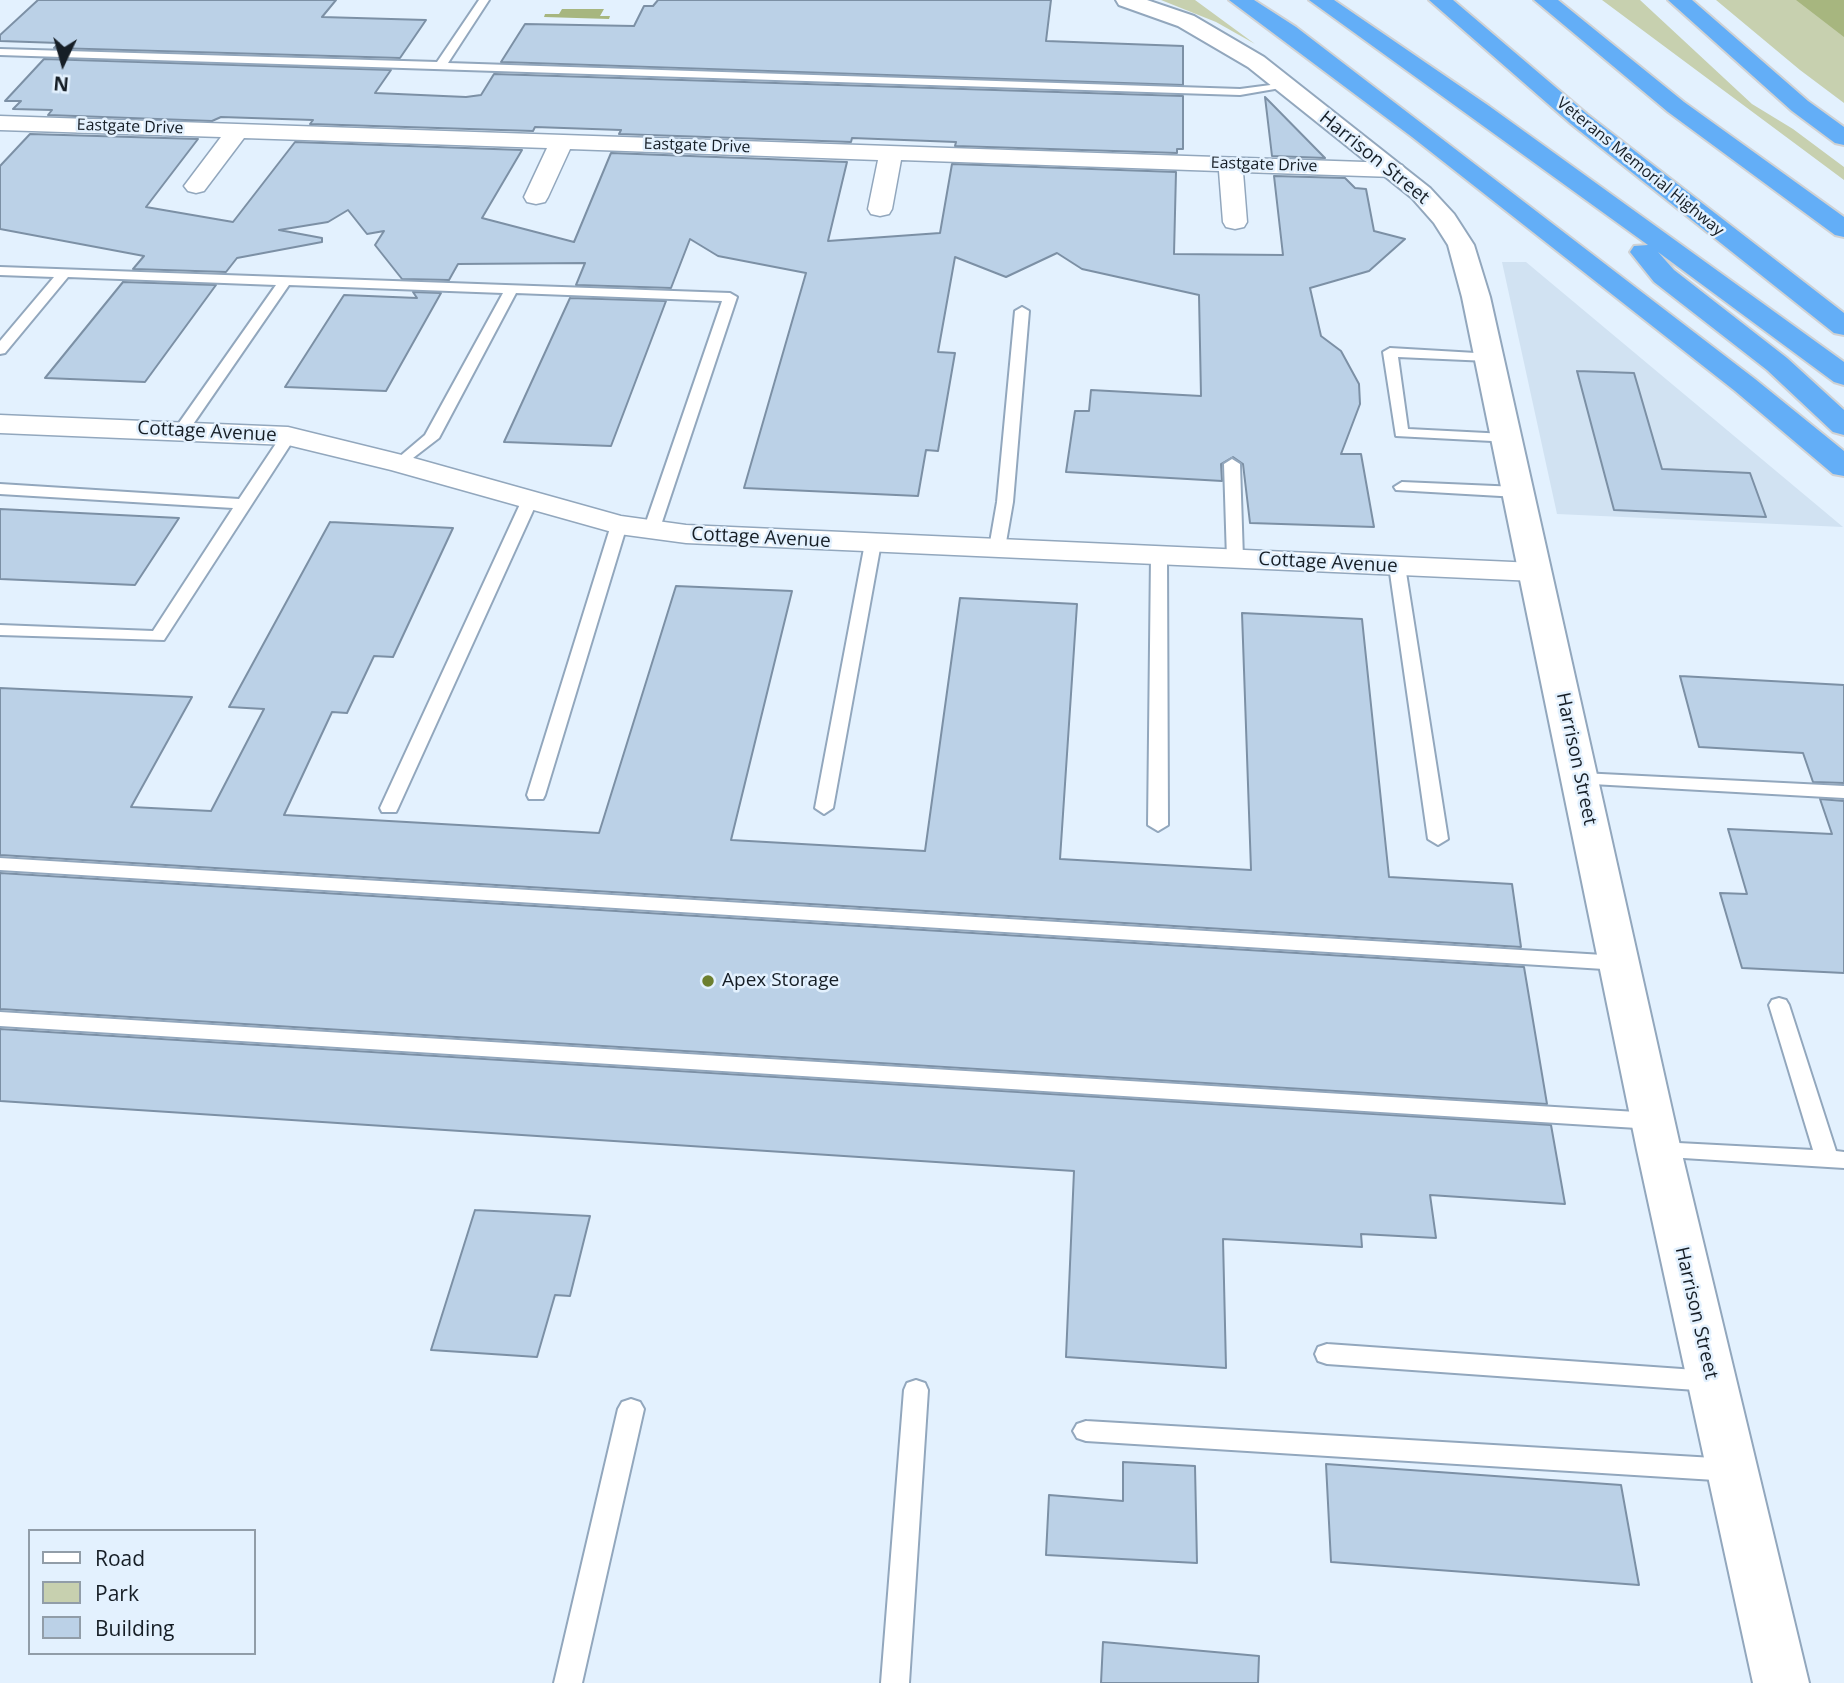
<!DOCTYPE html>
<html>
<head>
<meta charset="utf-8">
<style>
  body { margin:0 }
  #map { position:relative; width:1844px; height:1683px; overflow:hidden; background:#e3f1fe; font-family:"Open Sans",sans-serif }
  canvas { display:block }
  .legend { position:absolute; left:28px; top:1529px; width:228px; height:126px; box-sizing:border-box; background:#e3f1fe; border:2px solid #919da8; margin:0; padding:9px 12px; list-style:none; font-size:21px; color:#161e26 }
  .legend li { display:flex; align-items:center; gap:14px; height:35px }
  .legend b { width:35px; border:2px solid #919da8 }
  .north { position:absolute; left:28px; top:28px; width:70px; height:70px; -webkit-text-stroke:5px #e3f1fe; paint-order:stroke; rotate:185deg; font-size:19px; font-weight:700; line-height:28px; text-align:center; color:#161e26 }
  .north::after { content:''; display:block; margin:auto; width:24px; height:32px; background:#161e26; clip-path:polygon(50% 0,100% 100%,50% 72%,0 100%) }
</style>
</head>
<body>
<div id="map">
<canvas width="1844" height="1683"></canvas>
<ul class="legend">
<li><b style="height:9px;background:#fff"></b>Road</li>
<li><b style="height:19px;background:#c7d0af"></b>Park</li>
<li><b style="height:19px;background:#bbd1e7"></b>Building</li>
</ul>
<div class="north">N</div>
</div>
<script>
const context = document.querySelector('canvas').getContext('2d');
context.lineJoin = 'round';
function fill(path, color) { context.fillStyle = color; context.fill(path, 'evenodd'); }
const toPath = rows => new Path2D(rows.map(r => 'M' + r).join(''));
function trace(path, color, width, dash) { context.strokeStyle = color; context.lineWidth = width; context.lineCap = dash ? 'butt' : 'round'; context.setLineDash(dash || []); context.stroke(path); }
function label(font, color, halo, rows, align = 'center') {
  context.font = font + ' "Open Sans",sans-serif'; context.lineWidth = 5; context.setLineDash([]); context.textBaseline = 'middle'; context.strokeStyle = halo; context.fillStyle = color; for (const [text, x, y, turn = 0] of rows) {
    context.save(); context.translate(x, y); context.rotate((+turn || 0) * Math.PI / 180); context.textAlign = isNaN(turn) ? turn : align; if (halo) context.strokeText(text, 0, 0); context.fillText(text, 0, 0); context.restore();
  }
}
fill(toPath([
  [1502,262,1526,262,1843,527,1557,514]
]), '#d1e2f2');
fill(toPath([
  [1161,0,1195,0,1255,44,1216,22],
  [1602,0,1640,0,1752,104,1793,129,1844,167,1844,180],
  [1716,0,1844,0,1844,103,1800,70]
]), '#c7d0af');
fill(toPath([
  [1796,0,1844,0,1844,37],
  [562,9,604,9,600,16,610,16,609,19,544,17,545,14,559,14]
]), '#a7b67f');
const building = toPath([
  [38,0,336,0,322,17,426,20,400,58,54,48,59,43,0,41,0,35,38,0],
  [658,0,1051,0,1046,41,1183,46,1183,85,501,62,525,24,634,26,644,6,653,6,658,0],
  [44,59,391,70,375,93,466,97,481,95,494,74,1183,96,1183,149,1177,149,1177,153,955,146,956,142,852,138,851,142,619,134,621,130,535,127,533,131,310,124,313,120,221,117,212,121,48,115,52,110,13,109,21,101,5,101,44,59],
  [1265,97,1325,158,1272,156,1265,97],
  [30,134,198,139,146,207,233,222,295,142,522,150,482,218,574,242,611,153,847,162,828,241,940,233,952,164,1176,172,1174,254,1283,255,1274,176,1345,178,1355,188,1366,189,1374,231,1405,239,1369,271,1310,288,1321,336,1341,351,1359,384,1360,404,1341,454,1361,454,1374,527,1250,523,1243,464,1233,457,1221,464,1222,481,1066,472,1075,411,1089,411,1091,390,1201,396,1199,295,1082,269,1057,253,1006,277,955,257,938,352,955,353,938,451,926,450,918,496,744,488,806,273,718,256,690,239,671,288,576,285,585,263,458,264,449,280,402,279,375,245,384,231,367,234,348,210,328,222,279,230,322,238,322,242,237,258,226,272,133,269,144,256,0,229,0,166,30,134],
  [123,282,216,285,145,382,45,378,123,282],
  [413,292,441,293,386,391,285,387,344,295,417,298,413,292],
  [570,298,666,301,611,446,504,442,570,298],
  [1577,371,1634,373,1662,469,1750,473,1766,517,1614,510,1577,371],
  [0,509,179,518,135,585,0,579,0,509],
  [330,522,453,528,393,657,374,656,347,713,332,712,284,815,599,833,676,586,792,591,731,840,925,851,960,598,1077,604,1060,859,1251,870,1242,613,1362,619,1389,877,1512,884,1521,947,0,855,0,688,192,697,131,807,211,811,264,709,229,707,330,522],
  [1680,676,1844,685,1844,783,1813,782,1803,753,1699,747,1680,676],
  [1820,799,1844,801,1844,973,1742,968,1720,893,1747,894,1728,829,1832,834,1820,799],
  [0,873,1524,967,1547,1104,0,1009,0,873],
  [0,1029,1551,1125,1565,1204,1430,1195,1436,1238,1361,1234,1362,1247,1223,1239,1226,1368,1066,1357,1074,1171,0,1101,0,1029],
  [475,1210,590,1216,570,1296,555,1295,537,1357,431,1350,475,1210],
  [1123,1462,1195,1466,1197,1563,1046,1555,1049,1495,1123,1501,1123,1462],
  [1326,1464,1621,1485,1639,1585,1331,1562,1326,1464],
  [1103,1642,1259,1656,1258,1683,1101,1683,1103,1642]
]);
fill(building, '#bbd1e7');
trace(building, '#7c90a5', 2);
const service = toPath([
  [479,0,489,0,448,63,1240,89,1286,83,1292,86,1240,95,0,55,0,49,437,62,479,0],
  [0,267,730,293,737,297,659,531,651,536,643,531,722,301,516,293,439,438,400,468,392,463,425,435,503,293,289,285,187,433,182,435,174,430,276,285,68,277,5,353,0,354,0,341,54,277,0,275,0,267],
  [1022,307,1029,311,1013,502,1005,548,997,553,989,548,997,502,1015,311,1022,307],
  [1390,348,1493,354,1495,357,1488,361,1398,357,1408,429,1506,434,1511,436,1511,442,1396,436,1383,352,1390,348],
  [288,431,296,436,164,640,0,635,0,625,153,631,233,508,0,494,0,484,239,499,283,433,288,431],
  [1232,459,1240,464,1243,559,1235,564,1227,559,1224,464,1232,459],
  [1402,482,1518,487,1526,492,1518,497,1396,490,1394,487,1402,482],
  [529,497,537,502,398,808,396,812,382,812,380,808,521,502,529,497],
  [619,520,627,525,545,795,543,799,529,799,527,795,611,525,619,520],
  [873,538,881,543,833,808,824,814,815,808,865,543,873,538],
  [1159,551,1167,556,1168,825,1158,831,1148,825,1151,556,1159,551],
  [1397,561,1405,566,1448,839,1438,845,1428,839,1389,566,1397,561],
  [1581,773,1844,786,1844,798,1574,783,1572,779,1581,773],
  [0,858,1620,956,1630,963,1620,970,0,870,0,858],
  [1779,998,1786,1000,1789,1005,1836,1151,1844,1152,1844,1168,1651,1156,1648,1150,1651,1144,1659,1142,1813,1150,1769,1005,1772,1000,1779,998],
  [0,1012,1653,1113,1661,1115,1664,1121,1661,1127,1653,1129,0,1026,0,1012],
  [1327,1344,1710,1371,1719,1374,1722,1381,1719,1388,1710,1391,1327,1364,1318,1361,1315,1354,1318,1347,1327,1344],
  [916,1380,925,1383,928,1390,909,1683,881,1683,904,1390,907,1383,916,1380],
  [631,1399,640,1402,644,1409,582,1683,554,1683,618,1409,622,1402,631,1399],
  [1086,1421,1731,1459,1740,1462,1744,1470,1740,1478,1731,1481,1086,1441,1077,1438,1073,1431,1077,1424,1086,1421]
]);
const minor = toPath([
  [0,116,1394,163,1402,165,1406,170,1402,175,1394,177,1243,172,1247,222,1244,227,1235,229,1226,227,1223,222,1219,171,901,160,892,209,889,214,880,216,871,214,868,209,878,160,570,149,548,197,545,202,536,204,527,202,524,197,547,148,244,138,204,191,196,193,188,191,184,186,221,137,0,130,0,116],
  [0,415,288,427,410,457,621,516,686,525,1535,563,1546,565,1551,572,1546,579,1535,581,686,543,619,534,391,470,288,445,0,433,0,415]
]);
const tertiary = toPath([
  [1116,0,1147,0,1194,16,1264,57,1430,188,1454,214,1474,245,1490,297,1681,1150,1809,1683,1753,1683,1637,1150,1462,297,1448,245,1434,223,1412,198,1248,67,1178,26,1119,5,1116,0]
]);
const motorway = toPath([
  [1229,0,1254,0,1296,27,1755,379,1844,451,1844,476,1833,474,1735,391,1412,137,1229,0],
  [1309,0,1334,0,1489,106,1844,362,1844,385,1834,382,1658,252,1674,270,1787,358,1844,410,1844,435,1833,432,1767,370,1654,282,1630,252,1634,246,1648,245,1309,0],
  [1429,0,1453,0,1587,114,1844,313,1844,335,1834,333,1571,124,1429,0],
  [1534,0,1558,0,1684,102,1844,217,1844,237,1835,235,1668,112,1534,0],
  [1668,0,1692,0,1808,101,1844,127,1844,145,1835,143,1792,111,1668,0]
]);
trace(service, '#92a7bd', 4);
trace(minor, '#92a7bd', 3);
trace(tertiary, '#92a7bd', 4);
trace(motorway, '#d0d2d4', 4);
fill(service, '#fff');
fill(minor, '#fff');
fill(tertiary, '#fff');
fill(motorway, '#63aef7');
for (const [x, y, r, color] of [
  [708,981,7,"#6c7f2f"]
]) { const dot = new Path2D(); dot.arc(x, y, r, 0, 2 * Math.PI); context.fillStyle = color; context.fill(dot); trace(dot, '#e3f1fe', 2.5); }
label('16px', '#161e26', '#e3f1fe', [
  ["Eastgate Drive",130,127,2],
  ["Eastgate Drive",697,146,2],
  ["Eastgate Drive",1264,165,2],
  ["Veterans Memorial Highway",1640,167,39]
]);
label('19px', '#161e26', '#e3f1fe', [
  ["Harrison Street",1374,158,39],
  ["Cottage Avenue",207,432,3],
  ["Cottage Avenue",761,538,3],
  ["Cottage Avenue",1328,563,3],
  ["Harrison Street",1576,759,78],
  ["Harrison Street",1696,1313,77]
]);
label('19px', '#161e26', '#e3f1fe', [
  ["Apex Storage",722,981]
], 'left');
</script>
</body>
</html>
